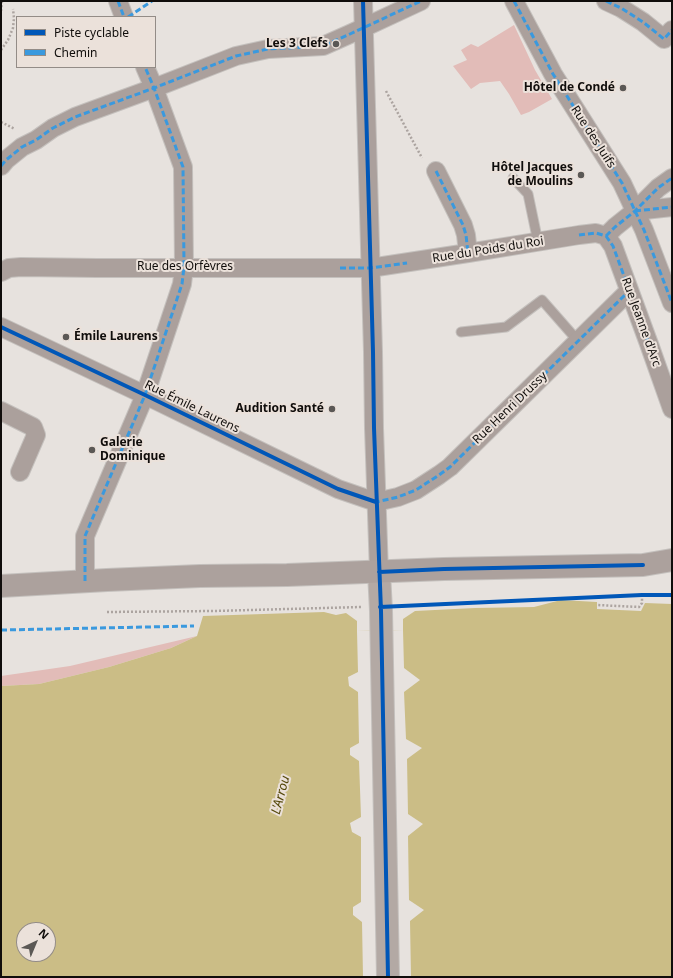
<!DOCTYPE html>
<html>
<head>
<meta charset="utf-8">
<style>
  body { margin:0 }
  #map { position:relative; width:673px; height:978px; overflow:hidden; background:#e7e2de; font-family:"Noto Sans",sans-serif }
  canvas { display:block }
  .frame { position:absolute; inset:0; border:2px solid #100d0b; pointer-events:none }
  .legend { position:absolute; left:16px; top:16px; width:140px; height:52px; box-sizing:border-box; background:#ebe1da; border:1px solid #938c87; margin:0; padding:5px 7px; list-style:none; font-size:12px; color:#100d0b }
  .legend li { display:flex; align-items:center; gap:8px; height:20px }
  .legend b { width:20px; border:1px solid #938c87 }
  .north { position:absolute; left:16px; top:922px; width:40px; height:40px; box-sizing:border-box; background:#ebe1da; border:1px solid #938c87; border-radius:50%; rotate:44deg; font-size:11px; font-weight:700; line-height:16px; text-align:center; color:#100d0b }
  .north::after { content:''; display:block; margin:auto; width:14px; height:18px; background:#5b5855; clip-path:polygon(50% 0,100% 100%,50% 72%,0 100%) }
</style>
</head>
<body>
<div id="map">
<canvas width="673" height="978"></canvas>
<div class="frame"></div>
<ul class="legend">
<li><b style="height:5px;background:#0057b8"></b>Piste cyclable</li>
<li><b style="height:5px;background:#3a99de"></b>Chemin</li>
</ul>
<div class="north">N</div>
</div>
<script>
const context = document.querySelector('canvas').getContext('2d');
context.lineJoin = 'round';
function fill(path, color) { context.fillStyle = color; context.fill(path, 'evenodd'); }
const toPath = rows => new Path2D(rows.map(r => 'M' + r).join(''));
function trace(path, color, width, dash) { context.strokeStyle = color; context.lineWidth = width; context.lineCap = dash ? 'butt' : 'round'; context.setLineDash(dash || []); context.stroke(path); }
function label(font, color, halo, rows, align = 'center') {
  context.font = font + ' "Noto Sans",sans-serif'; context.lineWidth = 4; context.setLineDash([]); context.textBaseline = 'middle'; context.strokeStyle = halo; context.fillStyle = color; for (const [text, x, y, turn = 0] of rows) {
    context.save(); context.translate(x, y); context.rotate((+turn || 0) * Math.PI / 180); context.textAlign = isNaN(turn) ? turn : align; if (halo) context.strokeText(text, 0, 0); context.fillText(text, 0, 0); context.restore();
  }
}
fill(toPath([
  [514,25,535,70,552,99,529,112,521,115,509,94,500,81,480,83,471,89,453,66,467,60,461,50,471,44,478,47],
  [197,636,171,648,109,667,39,684,1,686,1,676,70,666]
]), '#e2bcb8');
fill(toPath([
  [561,600,597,602,597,609,641,611,645,603,672,604,672,977,1,977,1,686,39,684,109,667,171,648,197,636,203,616,324,612,336,615,346,613,357,621,357,631,403,630,403,619,415,611,475,608,534,607],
  [24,930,48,930,48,954,24,954]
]), '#cbbd86');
fill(toPath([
  [403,630,404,668,420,680,404,692,406,739,422,748,407,759,408,814,423,824,408,836,409,900,424,910,410,921,411,977,363,977,362,922,353,915,353,907,361,902,361,837,352,832,350,823,361,817,359,761,350,755,350,748,359,743,358,692,349,686,348,677,358,672,357,631]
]), '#e7e2de');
const lane = toPath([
  [513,178,528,194,538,242],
  [461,332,506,327,542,300,578,341]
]);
const street = toPath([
  [118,1,124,17],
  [363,1,373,352,374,428,379,572],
  [514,1,553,74,622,183,644,230,672,303],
  [606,1,621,8,643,22,664,39,672,30],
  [1,166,6,160,22,147,36,140,53,128,75,117,154,88,236,56,268,49,323,46,350,34,421,1],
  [436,171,463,225,466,235,468,253],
  [635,211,672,207],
  [606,236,613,246,649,344,672,409],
  [606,236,615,227,635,211,658,188,672,178],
  [1,272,9,268,21,267,97,268,370,268,468,253,579,235,596,233,606,236],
  [1,327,145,395,338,489,376,502,398,497,416,490,439,475,450,467,629,291],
  [1,411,33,427,36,435,20,472],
  [85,581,85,536,145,395,182,284,184,267,183,167,154,88,145,67]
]);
const secondary = toPath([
  [379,572,381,611,388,977]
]);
const primary = toPath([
  [1,586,107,580,200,576,287,575,444,569,643,565,672,560]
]);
trace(lane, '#c4c0bd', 11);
trace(street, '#c4c0bd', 20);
trace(secondary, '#c4c0bd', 24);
trace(primary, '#c4c0bd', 24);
trace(toPath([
  [1,11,2,1],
  [1,50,8,40,13,28,14,18,13,9],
  [386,91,422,158],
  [1,122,15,129],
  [402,606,642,595,642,603,639,607,597,605],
  [107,612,214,611,361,607]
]), '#aca4a0', 2.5, [2, 2]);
trace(lane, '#aba09c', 9);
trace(street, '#aba09c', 18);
trace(secondary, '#b3a9a4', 22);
trace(primary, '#aca19d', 22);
trace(toPath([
  [118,1,124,17],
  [514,1,553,74,622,183,644,230,672,303],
  [606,1,621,8,643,22,664,39,672,30],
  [128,17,152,1],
  [1,166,6,160,22,147,36,140,53,128,75,117,154,88,236,56,268,49,323,46,350,34,421,1],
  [436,171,463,225,466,235,468,253],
  [635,211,672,207],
  [579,235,596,233,606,236],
  [606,236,613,246,649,344],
  [606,236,615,227,635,211,658,188,672,178],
  [340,268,370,268,407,263],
  [374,501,376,502,398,497,416,490,439,475,450,467,629,291],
  [85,581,85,536,145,395,182,284,184,267,183,167,154,88,145,67],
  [1,630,194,626]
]), '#3a99de', 3, [6, 3]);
trace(toPath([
  [363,1,373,352,374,428,381,611,388,977],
  [1,327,145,395,338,489,376,502],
  [379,572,444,569,643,565],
  [380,607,642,595,672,595]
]), '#0057b8', 4);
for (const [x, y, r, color] of [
  [336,44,4,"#5b5855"],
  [623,88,4,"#5b5855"],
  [581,175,4,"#5b5855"],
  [66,337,4,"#5b5855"],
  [332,409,4,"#5b5855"],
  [92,450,4,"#5b5855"]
]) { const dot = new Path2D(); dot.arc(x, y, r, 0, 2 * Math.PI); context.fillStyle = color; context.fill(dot); trace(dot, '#ebe1da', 1.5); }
label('bold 12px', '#100d0b', '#ebe1da', [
  ["Les 3 Clefs",328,44],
  ["Hôtel de Condé",615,88],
  ["Hôtel Jacques",573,168],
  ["de Moulins",573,182],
  ["Émile Laurens",74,337,"left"],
  ["Audition Santé",324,409],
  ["Galerie",100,443,"left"],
  ["Dominique",100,457,"left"]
], 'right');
label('12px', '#100d0b', '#ebe1da', [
  ["Rue des Juifs",593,137,57],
  ["Rue du Poids du Roi",488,250,-9],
  ["Rue des Orfèvres",185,267],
  ["Rue Jeanne d'Arc",641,322,70],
  ["Rue Émile Laurens",192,407,26],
  ["Rue Henri Drussy",510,408,-44]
]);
label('italic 13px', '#56490c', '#ebe1da', [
  ["L'Arrou",281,795,-75]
]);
</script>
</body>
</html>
